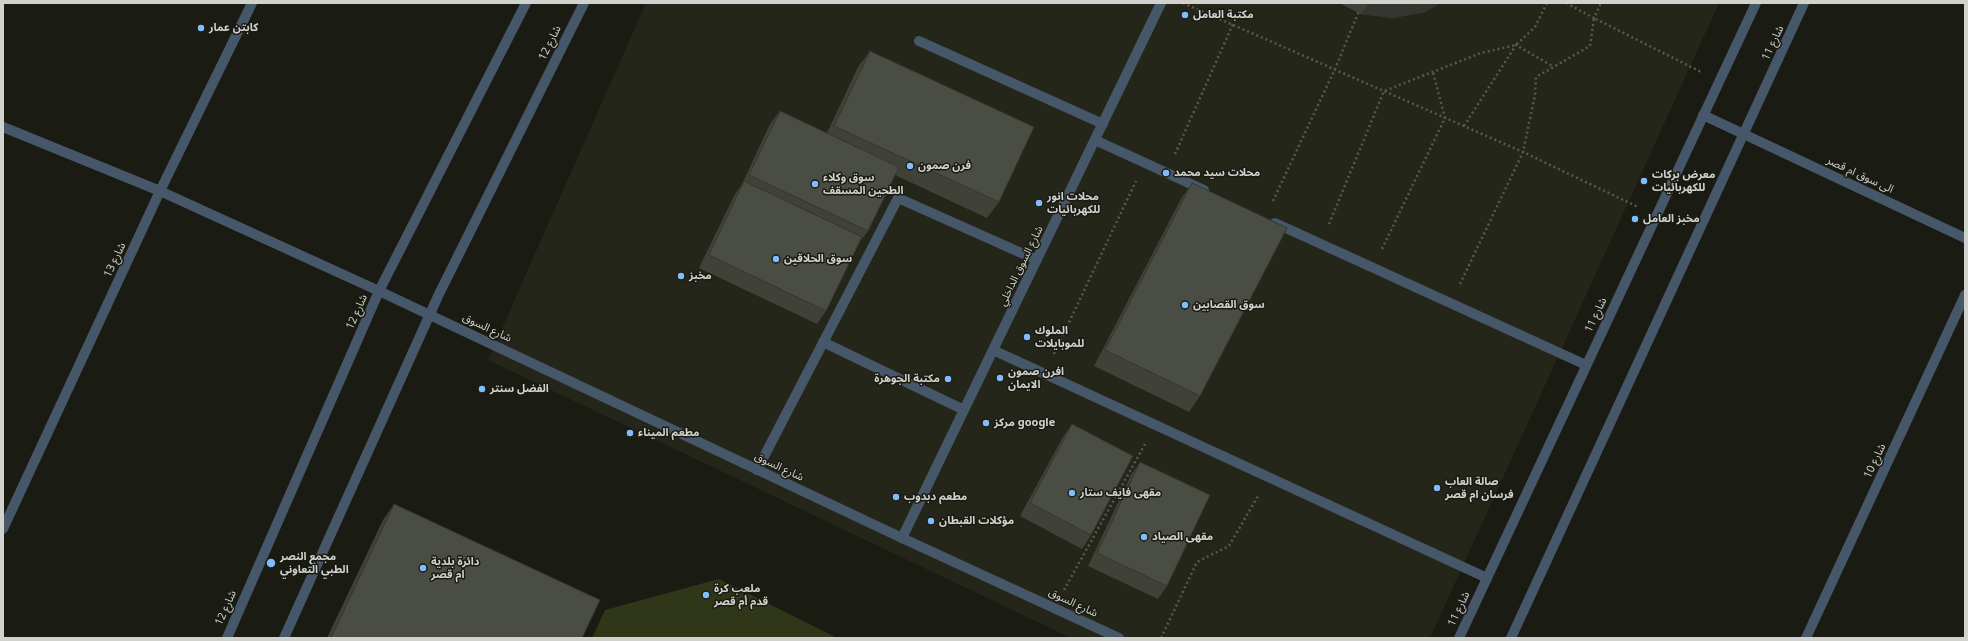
<!DOCTYPE html>
<html>
<head>
<meta charset="utf-8">
<style>
  body { margin:0 }
  #map { position:relative; width:1968px; height:641px; overflow:hidden; background:#1a1c14; font-family:"Noto Sans",sans-serif }
  canvas { display:block }
  .frame { position:absolute; inset:0; border:4px solid #d1d2cd; pointer-events:none }
</style>
</head>
<body>
<div id="map">
<canvas width="1968" height="641"></canvas>
<div class="frame"></div>
</div>
<script>
const context = document.querySelector('canvas').getContext('2d');
context.lineJoin = 'round';
function fill(path, color) { context.fillStyle = color; context.fill(path, 'evenodd'); }
const toPath = rows => new Path2D(rows.map(r => 'M' + r).join(''));
function trace(path, color, width, dash) { context.strokeStyle = color; context.lineWidth = width; context.lineCap = dash ? 'butt' : 'round'; context.setLineDash(dash || []); context.stroke(path); }
function label(font, color, halo, rows, align = 'center') {
  context.font = font + ' "Noto Sans","Noto Sans Arabic",sans-serif'; context.lineWidth = 3; context.setLineDash([]); context.textBaseline = 'middle'; context.strokeStyle = halo; context.fillStyle = color; for (const [text, x, y, turn = 0] of rows) {
    context.save(); context.translate(x, y); context.rotate((+turn || 0) * Math.PI / 180); context.textAlign = isNaN(turn) ? turn : align; if (halo) context.strokeText(text, 0, 0); context.fillText(text, 0, 0); context.restore();
  }
}
fill(toPath([
  [646,3,1719,3,1430,638,1071,638,488,360]
]), '#24261a');
fill(toPath([
  [719,579,837,638,592,638,605,610]
]), '#303618');
trace(toPath([
  [1183,3,1523,152,1638,207],
  [1566,3,1594,18,1601,3],
  [1464,126,1516,45,1554,67],
  [1175,154,1233,24],
  [1273,201,1335,69,1359,11],
  [1329,224,1384,91,1481,53,1516,45,1535,27,1547,3],
  [1382,249,1445,118,1433,72],
  [1460,284,1523,152,1535,95,1536,77,1590,46,1594,18,1701,72],
  [1054,354,1136,181],
  [1064,590,1145,444],
  [1161,638,1197,562,1229,546,1258,496]
]), '#575952', 2.5, [2, 3]);
trace(toPath([
  [919,41,1103,124],
  [1095,140,1204,190],
  [1275,223,1586,365],
  [823,342,964,410],
  [993,350,1487,578],
  [757,470,898,198,1037,260],
  [902,538,1161,3]
]), '#465769', 10);
trace(toPath([
  [1703,115,1965,238],
  [3,127,160,191,379,291,902,538,1119,638],
  [3,529,160,191,252,3],
  [1806,638,1965,295]
]), '#465769', 10);
trace(toPath([
  [227,638,379,291,526,3],
  [284,638,439,294,584,3],
  [1459,638,1756,3],
  [1511,638,1804,3]
]), '#465769', 10);
fill(toPath([
  [1339,3,1440,3,1425,12,1393,18,1361,14],
  [870,51,999,202,987,218,895,175,868,231,858,244,826,311,817,324,699,268,735,194,742,184,770,124,780,111,827,133,858,67],
  [1192,183,1200,396,1189,412,1094,366,1181,199],
  [1072,424,1091,535,1082,549,1020,516,1063,437],
  [1140,462,1167,586,1158,599,1088,566,1131,475],
  [394,504,582,638,327,638,383,520]
]), '#40423a');
fill(toPath([
  [1369,3,1440,3,1425,12,1393,18,1361,14]
]), '#343630');
const building = toPath([
  [870,51,1034,127,999,202,834,126,870,51],
  [780,111,899,167,868,231,749,175,780,111],
  [744,181,862,237,826,311,709,255,744,181],
  [1192,183,1287,228,1200,396,1105,350,1192,183],
  [1072,424,1133,456,1091,535,1030,503,1072,424],
  [1140,462,1210,495,1167,586,1097,553,1140,462],
  [394,504,600,600,582,638,331,638,394,504]
]);
fill(building, '#4a4d44');
trace(building, '#343630', 1);
for (const [x, y, r, color] of [
  [1185,15,4,"#83bcfb"],
  [201,28,4,"#83bcfb"],
  [910,166,4,"#83bcfb"],
  [1166,173,4,"#83bcfb"],
  [1644,181,4,"#83bcfb"],
  [815,184,4,"#83bcfb"],
  [1039,203,4,"#83bcfb"],
  [1635,219,4,"#83bcfb"],
  [776,259,4,"#83bcfb"],
  [681,276,4,"#83bcfb"],
  [1185,305,4,"#83bcfb"],
  [1027,337,4,"#83bcfb"],
  [1000,378,4,"#83bcfb"],
  [948,379,4,"#83bcfb"],
  [482,389,4,"#83bcfb"],
  [986,423,4,"#83bcfb"],
  [630,433,4,"#83bcfb"],
  [1437,488,4,"#83bcfb"],
  [1072,493,4,"#83bcfb"],
  [896,497,4,"#83bcfb"],
  [931,521,4,"#83bcfb"],
  [1144,537,4,"#83bcfb"],
  [271,563,5,"#83bcfb"],
  [423,568,4,"#83bcfb"],
  [706,595,4,"#83bcfb"]
]) { const dot = new Path2D(); dot.arc(x, y, r, 0, 2 * Math.PI); context.fillStyle = color; context.fill(dot); trace(dot, '#1a1c14', 1.5); }
label('bold 11px', '#d1d2cd', '#1a1c14', [
  ["مكتبة العامل",1193,15],
  ["كابتن عمار",209,28],
  ["فرن صمون",918,166],
  ["محلات سيد محمد",1174,173],
  ["معرض بركات",1652,175],
  ["للكهربائيات",1652,188],
  ["سوق وكلاء",823,178],
  ["الطحين المسقف",823,191],
  ["محلات انور",1047,197],
  ["للكهربائيات",1047,210],
  ["مخبز العامل",1643,219],
  ["سوق الحلاقين",784,259],
  ["مخبز",689,276],
  ["سوق القصابين",1193,305],
  ["الملوك",1035,331],
  ["للموبايلات",1035,344],
  ["افرن صمون",1008,372],
  ["الايمان",1008,385],
  ["مكتبة الجوهرة",940,379,"right"],
  ["الفضل سنتر",490,389],
  ["مركز google",994,423],
  ["مطعم الميناء",638,433],
  ["صالة العاب",1445,482],
  ["فرسان ام قصر",1445,495],
  ["مقهى فايف ستار",1080,493],
  ["مطعم دبدوب",904,497],
  ["مؤكلات القبطان",939,521],
  ["مقهى الصياد",1152,537],
  ["مجمع النصر",280,557],
  ["الطبي التعاوني",280,570],
  ["دائرة بلدية",431,562],
  ["ام قصر",431,575],
  ["ملعب كرة",714,589],
  ["قدم أم قصر",714,602]
], 'left');
label('11px', '#d1d2cd', '#1a1c14', [
  ["شارع 12",550,43,-64],
  ["شارع 11",1773,43,-65],
  ["الى سوق ام قصر",1860,175,25],
  ["شارع 13",115,260,-65],
  ["شارع السوق الداخلي",1021,266,-64],
  ["شارع 12",357,312,-66],
  ["شارع 11",1596,315,-65],
  ["شارع السوق",487,328,25],
  ["شارع 10",1875,461,-65],
  ["شارع السوق",779,467,25],
  ["شارع السوق",1073,603,25],
  ["شارع 12",226,608,-66],
  ["شارع 11",1459,609,-65]
]);
</script>
</body>
</html>
